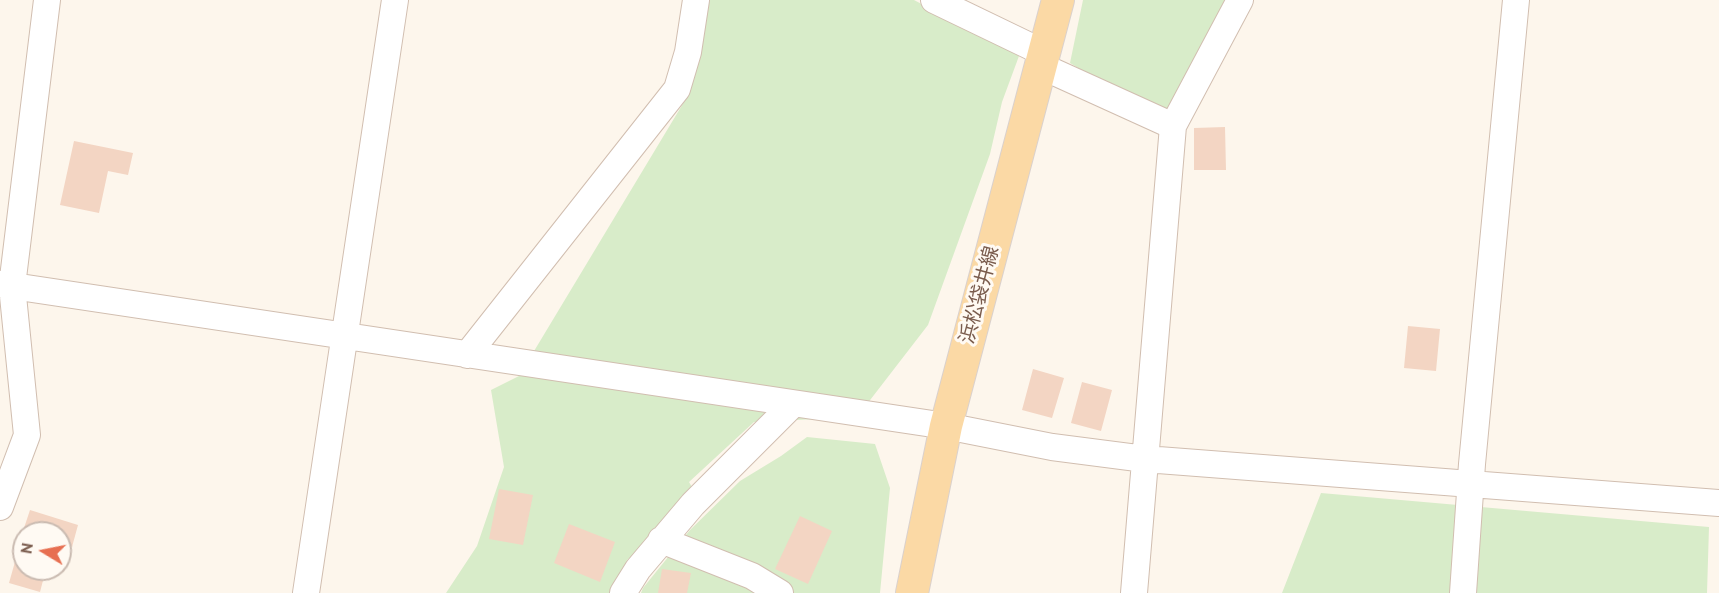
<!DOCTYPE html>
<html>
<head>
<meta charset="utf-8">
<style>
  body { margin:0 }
  #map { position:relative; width:1719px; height:593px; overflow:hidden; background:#fdf6ec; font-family:"PT Sans",sans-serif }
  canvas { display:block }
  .north { position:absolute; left:12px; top:521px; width:60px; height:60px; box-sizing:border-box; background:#fffaf3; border:2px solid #cabbb1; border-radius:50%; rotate:280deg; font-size:16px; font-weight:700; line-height:24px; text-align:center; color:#7a5c4d }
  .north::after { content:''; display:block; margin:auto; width:21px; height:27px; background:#e76f51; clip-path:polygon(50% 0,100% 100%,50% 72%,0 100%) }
</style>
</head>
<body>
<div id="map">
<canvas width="1719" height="593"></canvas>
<div class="north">N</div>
</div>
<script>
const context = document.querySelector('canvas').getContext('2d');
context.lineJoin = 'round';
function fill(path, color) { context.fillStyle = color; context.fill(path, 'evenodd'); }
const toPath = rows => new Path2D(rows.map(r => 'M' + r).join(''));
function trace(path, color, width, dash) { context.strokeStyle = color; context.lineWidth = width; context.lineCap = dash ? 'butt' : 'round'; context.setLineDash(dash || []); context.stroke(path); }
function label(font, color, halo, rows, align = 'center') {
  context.font = font + ' "PT Sans","Noto Sans JP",sans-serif'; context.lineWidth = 6; context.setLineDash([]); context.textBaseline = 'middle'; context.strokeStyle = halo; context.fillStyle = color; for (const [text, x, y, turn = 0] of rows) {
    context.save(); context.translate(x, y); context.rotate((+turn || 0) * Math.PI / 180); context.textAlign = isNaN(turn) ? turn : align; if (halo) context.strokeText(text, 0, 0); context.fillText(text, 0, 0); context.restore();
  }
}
fill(toPath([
  [705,0,914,0,1019,56,1002,102,990,154,928,325,857,417,754,422,689,482,699,499,627,560,614,593,446,593,477,546,504,467,491,390,519,376,687,97],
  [1083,0,1229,0,1173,126,1070,63],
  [807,437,875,444,890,488,880,593,641,593,643,588,690,530,740,481,781,456],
  [1321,493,1709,527,1707,593,1282,593]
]), '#d8ecc9');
fill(toPath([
  [1225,127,1226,170,1194,170,1194,128],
  [74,141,133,153,128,175,108,171,99,213,60,205],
  [1408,326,1440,329,1436,371,1404,368],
  [1033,369,1064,378,1052,418,1022,410],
  [1082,382,1112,390,1101,431,1071,423],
  [499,489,533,495,523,545,489,539],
  [30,510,78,525,72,547,60,543,60,533,29,533,23,531],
  [800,516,832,531,808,584,775,569],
  [569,524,615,542,600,582,554,563],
  [22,537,24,537,24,569,46,569,40,592,9,583],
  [662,569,691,573,687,593,658,593]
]), '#f3d5c3');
const minor = toPath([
  [934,0,1044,53],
  [1041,66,1173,126],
  [0,284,946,426,1052,447,1145,459,1719,503],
  [467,355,677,89,688,52,696,0],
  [0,507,27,435,12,286,47,0],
  [661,540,752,576,780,593],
  [306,593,395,0],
  [623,593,638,569,693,504,793,404],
  [1134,593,1173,126,1240,0],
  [1463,593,1472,464,1516,0]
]);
const major = toPath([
  [912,593,946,426,1058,0]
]);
trace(minor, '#d1beb0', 28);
trace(major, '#dad1cd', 34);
trace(minor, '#fff', 26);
trace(major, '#fbd9a5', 32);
label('20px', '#7a5c4d', '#fffaf3', [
  ["浜松袋井線",980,295,-75]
]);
</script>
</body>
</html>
